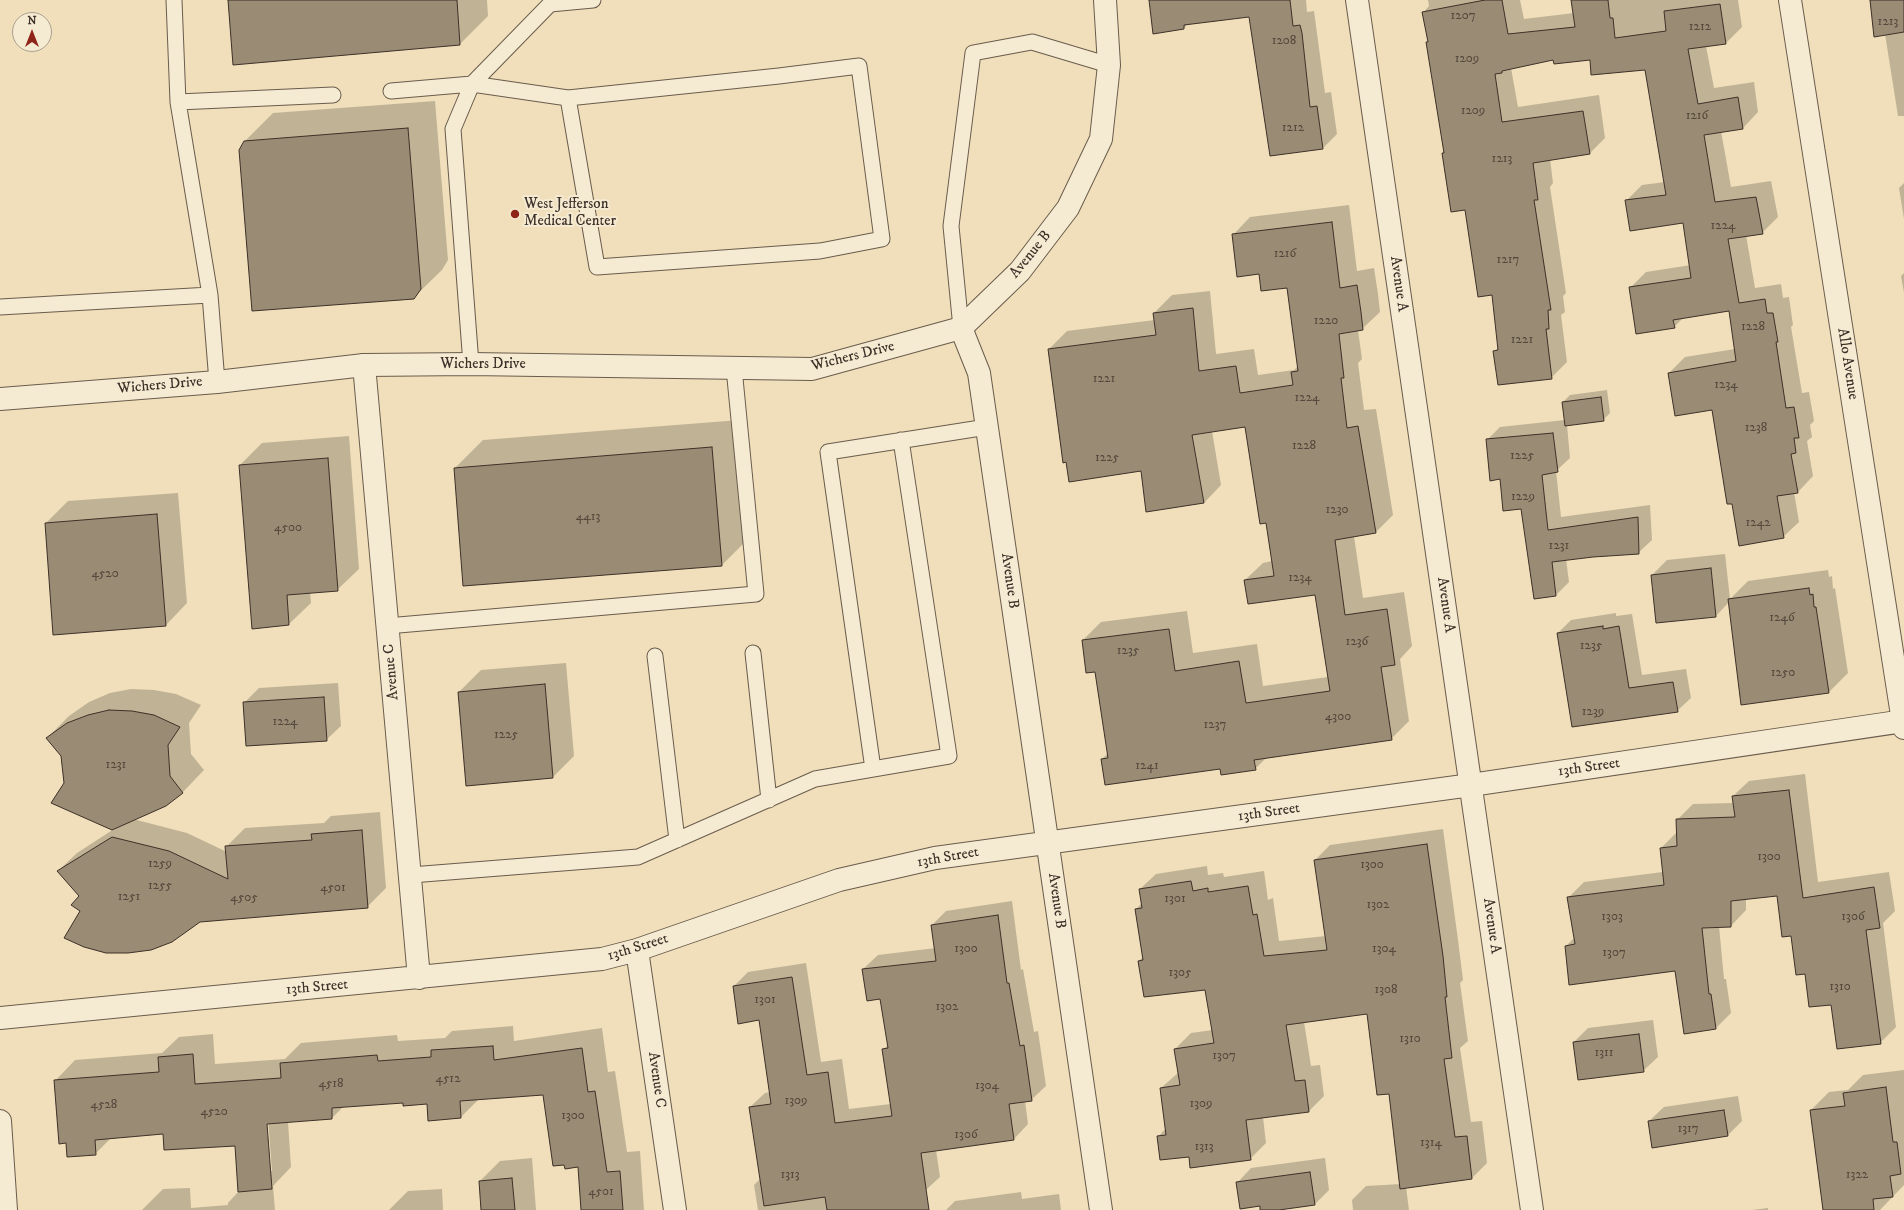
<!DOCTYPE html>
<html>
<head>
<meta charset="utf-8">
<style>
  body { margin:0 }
  #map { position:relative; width:1904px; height:1210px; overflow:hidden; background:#f0dfba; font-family:"IM FELL DW Pica",serif }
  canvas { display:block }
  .north { position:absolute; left:12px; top:12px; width:40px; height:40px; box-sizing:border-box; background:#f5ead2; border:1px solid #aba08e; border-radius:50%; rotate:0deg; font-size:11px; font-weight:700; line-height:16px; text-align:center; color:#3c3028 }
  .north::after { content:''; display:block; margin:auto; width:14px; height:18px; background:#8f2418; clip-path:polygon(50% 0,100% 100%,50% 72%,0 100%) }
</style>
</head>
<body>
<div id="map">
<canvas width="1904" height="1210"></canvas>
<div class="north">N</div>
</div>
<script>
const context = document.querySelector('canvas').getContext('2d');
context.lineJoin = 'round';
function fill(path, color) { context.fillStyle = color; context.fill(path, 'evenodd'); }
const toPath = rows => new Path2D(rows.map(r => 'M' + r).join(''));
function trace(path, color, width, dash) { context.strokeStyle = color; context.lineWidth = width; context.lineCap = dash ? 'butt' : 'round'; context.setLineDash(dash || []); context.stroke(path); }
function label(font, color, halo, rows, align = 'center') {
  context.font = font + ' "IM FELL DW Pica",serif'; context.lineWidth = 4; context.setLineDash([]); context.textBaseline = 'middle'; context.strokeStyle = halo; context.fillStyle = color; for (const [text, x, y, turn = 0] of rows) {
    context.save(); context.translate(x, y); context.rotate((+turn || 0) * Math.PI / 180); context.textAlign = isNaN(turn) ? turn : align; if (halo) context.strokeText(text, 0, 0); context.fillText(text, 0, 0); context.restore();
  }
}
fill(toPath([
  [229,0,487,0,488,16,460,44],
  [1150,0,1306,0,1307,12,1314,11,1325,93,1331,92,1337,134,1323,148,1250,16,1188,24,1184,28],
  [1428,0,1520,0,1524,19,1574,13,1572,0,1738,0,1742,27,1726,43,1706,46,1714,88,1754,82,1758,112,1743,128,1721,131,1731,187,1771,181,1778,217,1762,233,1746,235,1755,288,1781,284,1783,298,1789,297,1793,325,1791,327,1802,393,1809,392,1814,421,1810,425,1812,437,1807,441,1813,476,1798,492,1794,492,1799,522,1783,537,1733,502,1713,409,1669,373,1685,357,1735,349,1729,310,1684,317,1674,327,1631,287,1646,272,1691,265,1684,222,1626,201,1642,185,1665,182,1646,69,1591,58,1554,59,1511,68,1518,107,1599,95,1605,138,1589,154,1550,159,1553,183,1550,187,1566,293,1563,296,1565,312,1561,315,1567,362,1551,378,1495,351,1499,347,1493,294,1466,209,1443,153,1445,152,1428,42,1429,41,1423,13,1429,6],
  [1871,0,1904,0,1904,116,1898,116,1885,34],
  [435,101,448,260,442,270,413,298,245,141,273,113],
  [1904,183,1904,219,1899,188],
  [1349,205,1357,271,1374,268,1378,294,1380,312,1362,329,1358,330,1362,359,1358,363,1364,410,1376,409,1393,515,1375,533,1354,536,1363,598,1404,592,1412,646,1400,659,1409,721,1391,739,1267,757,1255,769,1221,768,1102,759,1108,753,1096,671,1083,640,1101,622,1187,611,1193,653,1257,644,1263,686,1328,677,1315,594,1245,580,1263,563,1272,561,1266,522,1246,426,1212,431,1221,485,1204,503,1142,470,1049,349,1067,331,1155,320,1154,313,1172,295,1210,291,1216,354,1254,349,1258,375,1294,370,1298,366,1288,287,1260,273,1233,235,1250,217],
  [1904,273,1904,293,1901,276],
  [1607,390,1610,413,1603,420,1567,425,1570,458,1556,471,1561,517,1650,505,1652,540,1638,553,1566,559,1569,582,1556,595,1522,508,1501,478,1487,440,1500,427,1565,420,1563,402,1570,395],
  [740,420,750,537,722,565,455,468,483,440],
  [349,436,359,569,337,590,310,592,311,603,289,624,253,628,240,465,262,443],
  [178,493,187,603,166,625,54,634,46,523,68,501],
  [1725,554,1730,599,1748,581,1828,570,1829,577,1832,576,1833,589,1835,588,1848,673,1829,692,1729,602,1716,616,1652,575,1667,560],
  [1616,613,1616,616,1632,614,1642,675,1686,669,1691,698,1677,711,1572,725,1558,633,1571,620],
  [566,663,574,756,553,777,459,692,481,670],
  [338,683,341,726,326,740,244,703,259,688],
  [131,689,154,690,176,694,201,705,189,723,191,754,204,770,183,792,165,805,133,819,187,833,227,852,226,847,245,828,324,823,331,816,380,812,386,888,367,907,199,921,82,911,81,896,58,871,77,853,114,829,52,803,65,783,62,755,47,738,69,716,89,702,110,693],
  [1805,774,1818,882,1889,872,1895,911,1883,923,1896,1027,1880,1043,1832,1003,1806,973,1778,895,1746,899,1746,910,1731,926,1719,926,1724,979,1726,979,1731,1013,1716,1028,1675,970,1566,946,1575,937,1568,898,1584,882,1663,872,1661,848,1677,832,1677,820,1693,804,1734,803,1733,796,1749,781],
  [1443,829,1458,940,1463,980,1460,983,1468,1041,1460,1048,1471,1122,1482,1121,1487,1163,1472,1178,1406,1187,1409,1210,1353,1210,1352,1200,1366,1186,1401,1184,1390,1093,1368,1013,1304,1022,1311,1066,1320,1065,1324,1096,1309,1111,1263,1117,1266,1143,1250,1159,1190,1156,1158,1137,1166,1128,1161,1088,1179,1072,1175,1049,1191,1033,1213,1030,1206,989,1139,961,1143,957,1136,909,1142,903,1140,889,1156,874,1207,866,1208,875,1223,873,1224,877,1264,871,1268,900,1273,898,1279,941,1326,936,1315,860,1330,845],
  [1012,901,1021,970,1023,969,1034,1032,1038,1031,1046,1086,1031,1100,1025,1101,1028,1124,1014,1139,936,1150,940,1177,904,1210,758,1210,754,1185,761,1178,750,1107,765,1093,770,1092,760,1019,734,986,748,972,806,963,821,1062,842,1059,849,1109,891,1104,883,1050,889,1044,881,998,863,969,878,955,936,948,932,925,946,911],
  [1653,1020,1658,1057,1643,1071,1574,1042,1588,1028],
  [513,1026,514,1041,602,1028,608,1072,615,1071,627,1152,640,1151,644,1210,582,1210,579,1166,544,1094,479,1099,461,1117,428,1103,404,1102,344,1106,332,1118,288,1122,291,1167,273,1186,275,1210,142,1210,163,1189,190,1188,191,1208,228,1205,228,1203,239,1191,236,1145,164,1133,111,1138,95,1154,67,1142,55,1081,75,1060,162,1053,179,1037,213,1034,215,1064,285,1059,301,1043,397,1035,398,1041,445,1038,452,1031],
  [268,1119,272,1171,269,1171,266,1120],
  [1904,1070,1904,1185,1880,1210,1824,1210,1811,1110,1829,1092,1848,1090,1863,1075],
  [1738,1096,1742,1121,1728,1135,1649,1121,1664,1107],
  [532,1158,536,1210,482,1210,480,1181,500,1161],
  [1325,1158,1329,1190,1315,1204,1261,1210,1260,1205,1237,1183,1251,1168],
  [442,1189,443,1210,389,1210,408,1191],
  [1021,1192,1022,1199,1059,1194,1061,1210,946,1210,955,1201],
  [1768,1208,1768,1210,1752,1210]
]), '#0003');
const building = toPath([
  [228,0,457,0,460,45,233,65,228,0],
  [1149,0,1290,0,1293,26,1300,25,1302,33,1310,107,1317,106,1323,149,1270,156,1249,17,1184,25,1184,29,1153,34,1149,0],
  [1485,0,1502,0,1508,34,1575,27,1571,0,1608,0,1610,18,1613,18,1615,38,1666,31,1664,11,1720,4,1726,44,1688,49,1698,104,1738,97,1743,129,1704,135,1715,202,1756,197,1763,234,1728,239,1739,303,1765,299,1767,313,1773,313,1778,342,1776,342,1786,408,1794,407,1799,438,1794,438,1796,453,1791,454,1798,493,1777,496,1784,538,1739,546,1732,504,1727,504,1712,410,1675,416,1668,373,1736,361,1729,311,1673,320,1675,328,1636,334,1629,287,1691,278,1683,223,1630,231,1625,200,1666,195,1645,70,1591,75,1590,60,1554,64,1553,60,1502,71,1502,73,1495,74,1502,122,1583,111,1590,154,1533,163,1538,200,1534,200,1551,310,1548,310,1549,329,1546,329,1552,379,1498,385,1493,351,1498,350,1492,295,1478,297,1465,210,1451,212,1442,153,1444,153,1426,42,1428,42,1422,12,1485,0],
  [1870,0,1904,0,1904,32,1874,37,1870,0],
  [408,128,421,289,414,299,252,311,239,150,244,141,408,128],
  [1332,222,1340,288,1357,285,1361,312,1363,330,1339,334,1344,378,1341,378,1347,428,1358,426,1376,533,1335,540,1345,615,1387,609,1395,665,1381,667,1392,740,1254,760,1256,770,1221,775,1220,769,1105,785,1101,759,1108,758,1095,672,1086,673,1082,640,1169,629,1175,671,1239,661,1246,703,1330,691,1315,595,1248,604,1244,580,1274,576,1266,523,1260,524,1245,427,1192,435,1204,503,1146,512,1141,471,1069,482,1066,462,1063,463,1048,349,1156,335,1153,313,1193,308,1199,371,1236,366,1240,393,1293,385,1291,372,1298,371,1287,288,1261,291,1259,274,1237,277,1232,234,1332,222],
  [1601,397,1604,421,1565,426,1562,402,1601,397],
  [1553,433,1558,472,1542,475,1548,530,1638,517,1639,554,1593,557,1552,562,1556,596,1534,599,1521,509,1503,511,1500,479,1490,481,1486,439,1553,433],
  [712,447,722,566,463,586,454,468,712,447],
  [328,458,338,591,287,595,289,625,252,629,239,465,328,458],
  [157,514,166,626,53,635,45,523,157,514],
  [1711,568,1716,617,1656,623,1651,575,1711,568],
  [1809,588,1810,595,1813,594,1814,607,1816,607,1829,693,1741,705,1728,599,1809,588],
  [1603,626,1603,629,1619,626,1629,688,1673,682,1678,712,1572,727,1557,633,1603,626],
  [545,684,553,778,466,786,458,692,545,684],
  [324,697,327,741,246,746,243,702,324,697],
  [109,710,132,711,154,715,180,727,168,745,170,776,183,793,166,806,112,830,51,803,64,783,61,756,46,738,67,723,88,715,109,710],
  [1789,790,1803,898,1874,887,1880,928,1866,930,1881,1044,1837,1049,1831,1005,1809,1007,1805,974,1796,975,1791,936,1782,937,1777,896,1731,901,1731,927,1702,928,1709,994,1711,994,1716,1029,1684,1034,1675,971,1569,985,1565,946,1575,944,1567,897,1664,885,1660,848,1677,846,1676,819,1735,817,1732,796,1789,790],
  [362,830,368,908,200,922,172,942,151,950,128,953,106,953,84,947,64,938,80,911,71,905,79,896,57,871,112,837,169,851,228,879,225,846,312,840,311,834,362,830],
  [1427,844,1443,956,1447,997,1445,997,1452,1058,1444,1059,1455,1137,1467,1136,1472,1179,1400,1189,1389,1094,1377,1095,1367,1014,1286,1025,1295,1081,1305,1080,1309,1112,1246,1120,1251,1160,1190,1168,1189,1157,1160,1160,1157,1136,1166,1135,1160,1088,1180,1085,1174,1049,1214,1043,1205,990,1144,997,1138,961,1143,960,1135,909,1142,908,1139,889,1191,881,1193,891,1208,888,1208,892,1248,886,1253,915,1257,914,1264,956,1327,950,1314,860,1427,844],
  [998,915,1007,983,1009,983,1020,1046,1024,1045,1032,1101,1009,1104,1014,1140,921,1153,929,1210,827,1210,825,1197,764,1206,749,1107,771,1104,759,1020,738,1024,733,986,792,977,807,1075,828,1072,835,1123,892,1116,882,1049,888,1048,880,999,867,1001,862,969,936,961,931,925,998,915],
  [1639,1034,1644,1072,1578,1080,1573,1042,1639,1034],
  [493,1046,494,1060,582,1048,588,1092,595,1091,607,1172,620,1171,623,1210,581,1210,578,1167,565,1169,564,1165,553,1166,543,1095,460,1101,461,1118,428,1121,427,1104,403,1106,403,1103,332,1108,332,1119,267,1124,272,1189,238,1192,235,1146,164,1150,163,1134,95,1140,96,1155,67,1157,66,1143,59,1144,54,1080,159,1072,158,1057,193,1054,195,1084,281,1078,280,1063,377,1055,378,1061,431,1057,431,1050,493,1046],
  [1886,1087,1893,1142,1897,1142,1901,1174,1890,1176,1893,1197,1873,1199,1874,1210,1823,1210,1810,1110,1845,1106,1843,1093,1886,1087],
  [1724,1110,1728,1136,1652,1148,1648,1121,1724,1110],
  [1310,1172,1315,1205,1279,1210,1260,1210,1260,1206,1240,1209,1236,1182,1310,1172],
  [512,1178,515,1210,481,1210,479,1181,512,1178]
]);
fill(building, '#9a8b74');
trace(building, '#3c3028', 1);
const service = toPath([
  [174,0,178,102,210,295,217,382],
  [391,91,472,84,568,98,779,76,859,66,882,239,820,251,597,267,568,98],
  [178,102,333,95],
  [0,307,210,295],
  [961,328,951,226,973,53,1032,42,1109,65],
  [471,364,453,129,472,84,550,4,593,0],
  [901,440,949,756,873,769,828,452,987,427],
  [387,626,756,594,734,368],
  [753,653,769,800],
  [655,656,677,840],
  [411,875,638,857,815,779,873,769]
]);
const minor = toPath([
  [1357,0,1532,1210],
  [1790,0,1904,728],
  [961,328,979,373,1101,1210],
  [364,365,419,978],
  [637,950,675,1210],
  [0,1018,602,959,637,950,839,880,935,858,1471,785,1904,721],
  [0,1121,6,1210]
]);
const tertiary = toPath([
  [0,399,217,382,364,365,471,364,812,369,961,328,1020,271,1068,208,1101,139,1109,65,1105,0]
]);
trace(service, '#695c4c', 17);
trace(minor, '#695c4c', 24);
trace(tertiary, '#695c4c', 24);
trace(service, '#f5ead2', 15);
trace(minor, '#f5ead2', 22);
trace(tertiary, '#f5ead2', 22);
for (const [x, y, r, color] of [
  [515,214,5,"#8f2418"]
]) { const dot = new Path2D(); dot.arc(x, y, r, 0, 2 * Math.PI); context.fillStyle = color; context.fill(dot); trace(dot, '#f5ead2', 1.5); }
label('13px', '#54473b', null, [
  ["1207",1463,16],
  ["1213",1888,22],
  ["1212",1700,27],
  ["1208",1284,41],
  ["1209",1467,59],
  ["1209",1473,111],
  ["1216",1697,116],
  ["1212",1293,128],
  ["1213",1502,159],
  ["1224",1723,226],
  ["1216",1285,254],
  ["1217",1508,260],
  ["1220",1326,321],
  ["1228",1753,327],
  ["1221",1522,340],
  ["1221",1104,379],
  ["1234",1726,385],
  ["1224",1307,398],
  ["1238",1756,428],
  ["1228",1304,446],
  ["1225",1522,456],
  ["1225",1107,458],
  ["1229",1523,497],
  ["1230",1337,510],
  ["4413",588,517],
  ["1242",1758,523],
  ["4500",288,528],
  ["1231",1559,546],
  ["4520",105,574],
  ["1234",1300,578],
  ["1246",1782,618],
  ["1236",1357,642],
  ["1235",1591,646],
  ["1235",1128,651],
  ["1250",1783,673],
  ["1239",1593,712],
  ["4300",1338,717],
  ["1224",285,722],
  ["1237",1215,725],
  ["1225",506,735],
  ["1231",116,765],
  ["1241",1147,766],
  ["1300",1769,857],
  ["1259",160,864],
  ["1300",1372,865],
  ["1255",160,886],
  ["4501",333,888],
  ["1251",129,897],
  ["4505",244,898],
  ["1301",1175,899],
  ["1302",1378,905],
  ["1303",1612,917],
  ["1306",1853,917],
  ["1300",966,949],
  ["1304",1384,949],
  ["1307",1614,953],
  ["1305",1180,973],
  ["1310",1840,987],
  ["1308",1386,990],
  ["1301",765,1000],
  ["1302",947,1007],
  ["1310",1410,1039],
  ["1311",1604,1053],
  ["1307",1224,1056],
  ["4512",448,1079],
  ["4518",331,1084],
  ["1304",987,1086],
  ["1309",796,1101],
  ["1309",1201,1104],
  ["4528",104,1105],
  ["4520",214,1112],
  ["1300",573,1116],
  ["1317",1688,1129],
  ["1306",966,1135],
  ["1314",1431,1143],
  ["1313",1204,1147],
  ["1313",790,1175],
  ["1322",1857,1175],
  ["4501",601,1192]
]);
label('15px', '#3c3028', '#f5ead2', [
  ["West Jefferson",524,205],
  ["Medical Center",524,222]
], 'left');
label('15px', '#3c3028', '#f5ead2', [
  ["Avenue B",1031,255,-51],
  ["Avenue A",1398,284,82],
  ["Wichers Drive",853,357,-14],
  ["Allo Avenue",1847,364,81],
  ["Wichers Drive",483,365],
  ["Wichers Drive",160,386,-5],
  ["Avenue B",1009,581,82],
  ["Avenue A",1445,605,82],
  ["Avenue C",392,672,-95],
  ["13th Street",1589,768,-8],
  ["13th Street",1269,813,-8],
  ["13th Street",948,858,-10],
  ["Avenue B",1056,901,82],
  ["Avenue A",1491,926,82],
  ["13th Street",638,948,-17],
  ["13th Street",317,988,-5],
  ["Avenue C",656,1080,82]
]);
</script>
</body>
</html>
